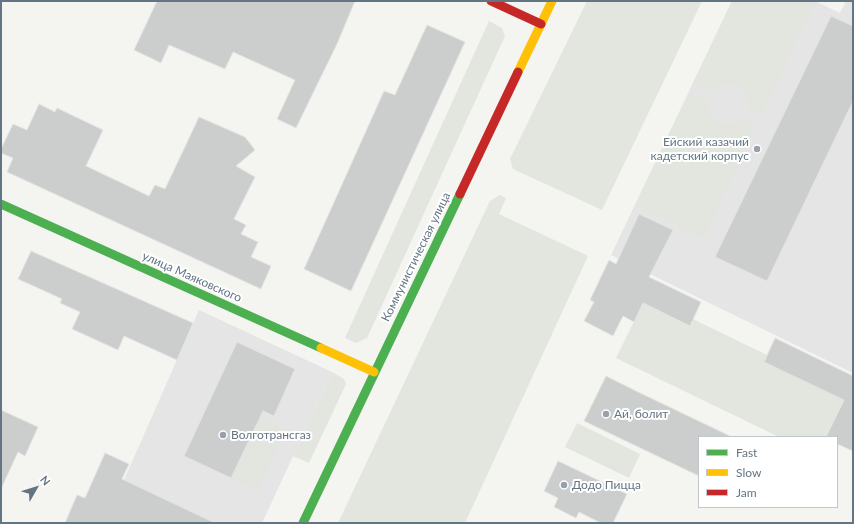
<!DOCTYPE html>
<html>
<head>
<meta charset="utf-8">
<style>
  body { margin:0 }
  #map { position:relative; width:854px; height:524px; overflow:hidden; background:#f4f4f1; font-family:Lato,sans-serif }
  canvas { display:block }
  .frame { position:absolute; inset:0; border:2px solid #637583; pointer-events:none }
  .legend { position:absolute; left:698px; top:436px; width:140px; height:72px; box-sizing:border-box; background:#fff; border:1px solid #c1c8cd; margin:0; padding:5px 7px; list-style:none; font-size:12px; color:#637583 }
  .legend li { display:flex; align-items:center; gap:8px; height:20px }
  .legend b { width:20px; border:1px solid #c1c8cd }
  .north { position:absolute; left:16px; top:468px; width:40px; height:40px; -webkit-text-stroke:3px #fff; paint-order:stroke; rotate:51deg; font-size:11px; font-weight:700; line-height:16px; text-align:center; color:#637583 }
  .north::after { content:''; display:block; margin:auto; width:14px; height:18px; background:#637583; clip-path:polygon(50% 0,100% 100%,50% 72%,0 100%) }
</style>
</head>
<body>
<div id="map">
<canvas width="854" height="524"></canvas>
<div class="frame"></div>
<ul class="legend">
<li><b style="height:5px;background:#4caf50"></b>Fast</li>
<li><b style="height:5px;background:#ffc107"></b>Slow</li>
<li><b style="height:5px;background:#c62828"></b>Jam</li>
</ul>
<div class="north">N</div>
</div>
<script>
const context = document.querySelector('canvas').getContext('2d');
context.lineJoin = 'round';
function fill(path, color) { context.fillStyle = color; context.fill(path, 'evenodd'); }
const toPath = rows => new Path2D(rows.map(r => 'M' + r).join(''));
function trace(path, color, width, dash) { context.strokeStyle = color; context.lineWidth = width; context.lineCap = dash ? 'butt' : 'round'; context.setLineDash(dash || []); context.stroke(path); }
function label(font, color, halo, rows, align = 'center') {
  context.font = font + ' Lato,sans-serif'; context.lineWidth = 4; context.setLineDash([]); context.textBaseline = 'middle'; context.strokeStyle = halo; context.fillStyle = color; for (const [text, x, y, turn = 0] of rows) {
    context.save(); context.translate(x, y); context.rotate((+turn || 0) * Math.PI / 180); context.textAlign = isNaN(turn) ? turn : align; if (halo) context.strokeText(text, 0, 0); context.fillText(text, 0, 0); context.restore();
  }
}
fill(toPath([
  [732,1,815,1,840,13,846,1,853,1,853,373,611,255],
  [199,310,332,372,262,523,105,523]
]), '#e4e5e4');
fill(toPath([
  [587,1,702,1,602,210,513,169,510,159],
  [732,1,815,1,761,115,749,109,747,96,738,86,728,84,721,85,712,92,693,83],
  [489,21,502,28,505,36,367,338,356,343,345,338],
  [689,93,708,102,708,110,711,116,722,124,735,124,743,119,756,125,703,238,635,206],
  [500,195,506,198,499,214,588,256,465,523,338,523,490,201],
  [643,303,690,326,693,319,767,355,764,361,832,366,853,376,853,380,826,437,779,437,616,358],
  [332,372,344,379,346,384,309,463,293,456],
  [262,413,284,434,257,490,231,478],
  [577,423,640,454,629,478,565,447]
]), '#e2e6df');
const building = toPath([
  [157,1,355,1,337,44,296,128,277,119,295,80,233,52,225,69,169,45,161,63,134,50,157,1],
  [831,16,853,26,853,101,767,281,715,257,831,16],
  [427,25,465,42,351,291,304,269,384,91,395,95,427,25],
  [39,104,55,112,57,108,103,130,86,166,149,196,155,185,165,189,199,117,245,137,255,150,236,166,255,177,234,219,246,225,241,234,258,242,251,257,271,266,261,289,7,172,13,158,1,153,1,149,13,124,27,130,39,104],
  [639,214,673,230,649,277,701,302,690,326,643,303,634,322,623,316,613,336,584,321,594,302,590,300,609,260,616,264,639,214],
  [31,251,193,323,177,360,124,336,118,350,72,329,80,312,60,303,62,299,18,279,31,251],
  [775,338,853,376,853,451,837,444,837,437,826,437,844,400,764,362,775,338],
  [237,342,295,369,274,416,263,411,231,478,184,456,237,342],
  [606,376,636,391,732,437,699,437,699,476,584,421,606,376],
  [1,410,38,427,25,456,18,452,1,489,1,410],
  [105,453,129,464,122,479,215,523,65,523,77,495,85,498,105,453],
  [558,461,627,494,613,523,601,523,579,512,576,518,554,507,558,498,544,491,558,461]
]);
fill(building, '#cccece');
trace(building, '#e3e3e1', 1);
trace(toPath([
  [1,204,321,348],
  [303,523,460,194]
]), '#4caf50', 9);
trace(toPath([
  [518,72,552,1],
  [321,348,374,372]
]), '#ffc107', 9);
trace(toPath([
  [491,1,541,24],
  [460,194,518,72]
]), '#c62828', 9);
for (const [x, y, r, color] of [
  [757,149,4,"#96a1aa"],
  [606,414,4,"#96a1aa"],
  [223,435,4,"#96a1aa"],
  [564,485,4,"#96a1aa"]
]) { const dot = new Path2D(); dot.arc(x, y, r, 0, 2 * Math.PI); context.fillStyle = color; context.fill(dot); trace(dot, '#fff', 1.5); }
label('12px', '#637583', '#fff', [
  ["Ейский казачий",749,142,"right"],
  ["кадетский корпус",749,156,"right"],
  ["Ай, болит",614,414],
  ["Волготрансгаз",231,435],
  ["Додо Пицца",572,485]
], 'left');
label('12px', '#637583', '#fff', [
  ["Коммунистическая улица",416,257,-64],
  ["улица Маяковского",192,277,24]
]);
</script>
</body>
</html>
